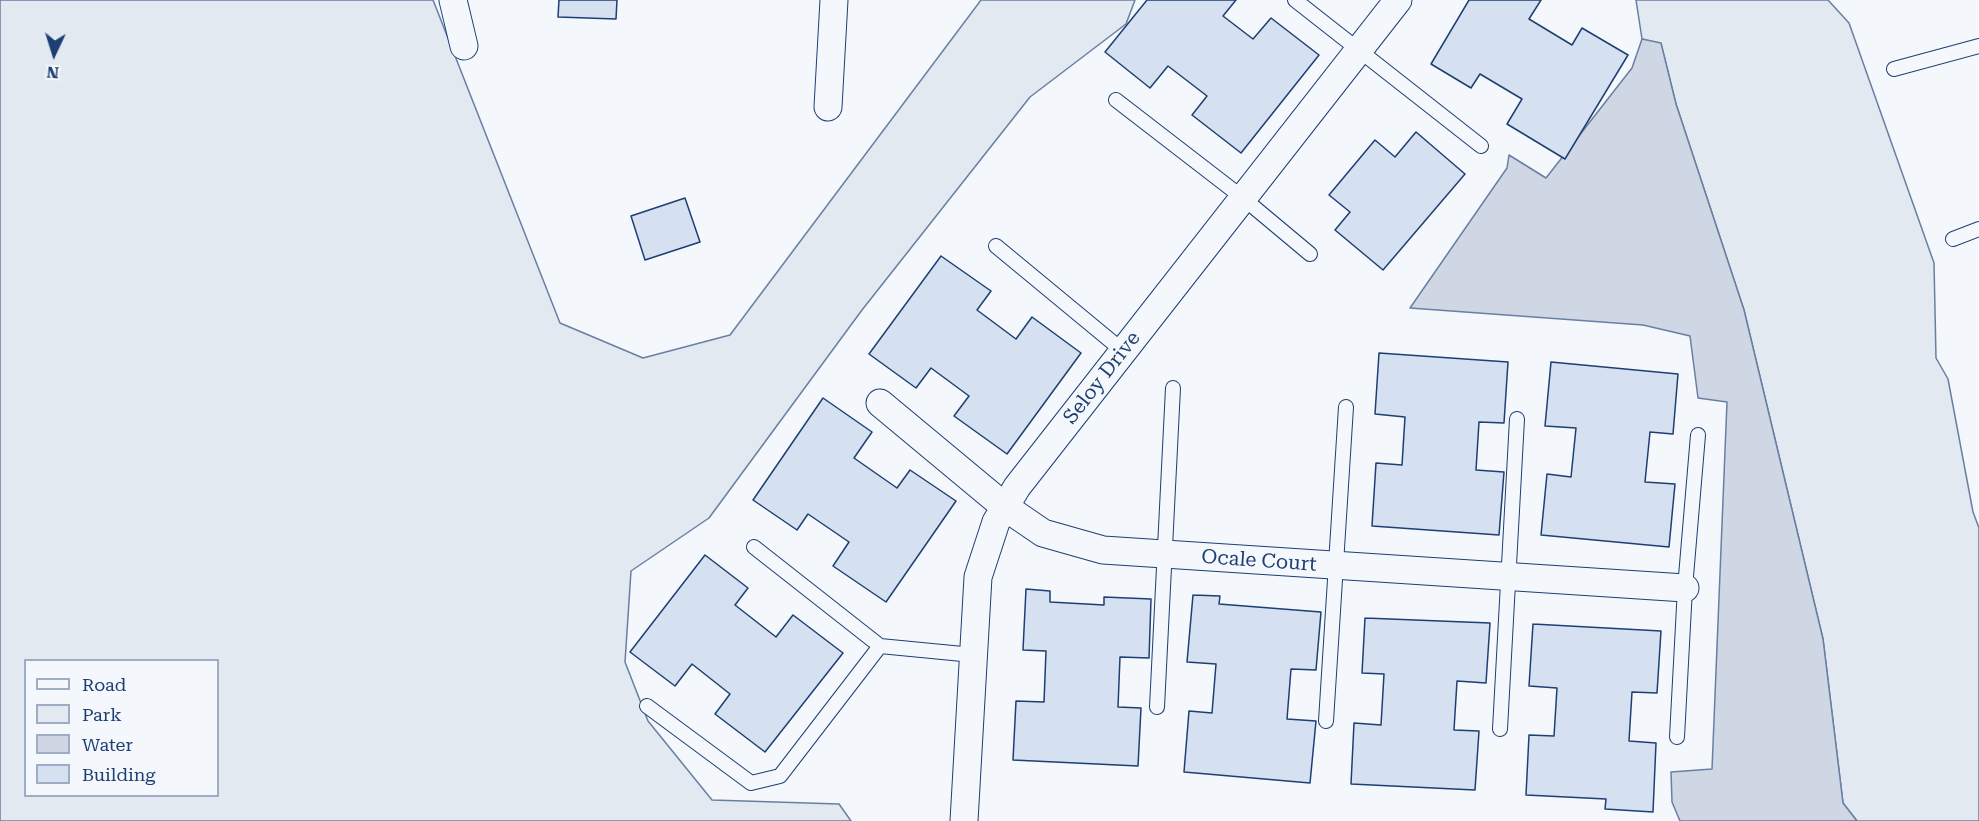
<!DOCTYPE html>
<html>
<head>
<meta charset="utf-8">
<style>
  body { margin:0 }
  #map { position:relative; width:1979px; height:821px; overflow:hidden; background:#f4f7fb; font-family:"Roboto Serif",serif }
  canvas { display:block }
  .legend { position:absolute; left:24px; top:659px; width:195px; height:138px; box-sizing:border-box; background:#f4f7fb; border:2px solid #9eadc5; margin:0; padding:8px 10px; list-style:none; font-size:18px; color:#1d3f73 }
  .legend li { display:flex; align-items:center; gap:12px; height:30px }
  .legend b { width:30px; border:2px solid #9eadc5 }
  .north { position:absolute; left:24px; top:24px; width:60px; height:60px; -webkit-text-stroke:4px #f4f7fb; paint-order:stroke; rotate:184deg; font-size:16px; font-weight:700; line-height:24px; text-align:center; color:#1d3f73 }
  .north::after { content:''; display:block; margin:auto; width:21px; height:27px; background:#1d3f73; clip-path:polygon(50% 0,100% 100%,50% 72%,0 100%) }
</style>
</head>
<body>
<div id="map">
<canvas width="1979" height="821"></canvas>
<ul class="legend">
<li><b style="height:8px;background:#f4f7fb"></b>Road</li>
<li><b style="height:16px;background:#e3e9f0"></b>Park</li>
<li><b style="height:16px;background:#cfd7e4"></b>Water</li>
<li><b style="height:16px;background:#d5e0f0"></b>Building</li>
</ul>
<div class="north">N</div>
</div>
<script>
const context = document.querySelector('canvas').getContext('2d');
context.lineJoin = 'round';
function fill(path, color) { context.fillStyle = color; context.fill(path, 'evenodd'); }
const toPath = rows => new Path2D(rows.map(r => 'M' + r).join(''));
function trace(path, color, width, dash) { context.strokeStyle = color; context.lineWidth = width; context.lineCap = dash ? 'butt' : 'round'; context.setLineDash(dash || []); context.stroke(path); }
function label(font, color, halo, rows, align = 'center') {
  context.font = font + ' "Roboto Serif",serif'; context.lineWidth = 4.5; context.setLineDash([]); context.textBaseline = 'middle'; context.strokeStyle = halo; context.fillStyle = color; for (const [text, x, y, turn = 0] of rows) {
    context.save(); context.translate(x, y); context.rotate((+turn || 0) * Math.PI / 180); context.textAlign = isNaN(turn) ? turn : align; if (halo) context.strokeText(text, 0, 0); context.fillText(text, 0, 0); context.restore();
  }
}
const green = toPath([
  [0,0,433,0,560,323,643,358,730,335,981,0,1135,0,1126,24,1030,97,862,310,709,518,631,571,625,662,648,721,712,800,839,804,851,821,0,821,0,0],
  [26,660,218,660,218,796,26,796,26,660],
  [1636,0,1828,0,1849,23,1934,263,1936,358,1948,379,1973,512,1979,528,1979,821,1857,821,1843,803,1823,639,1744,310,1676,104,1661,44,1642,39,1636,0]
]);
fill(green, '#e3e9f0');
trace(green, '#687fa3', 1.5);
const water = toPath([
  [1642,39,1661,43,1676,104,1744,310,1823,639,1843,803,1857,821,1680,821,1672,802,1671,772,1712,769,1727,402,1698,398,1690,336,1643,325,1410,308,1507,168,1509,155,1546,178,1632,68,1642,39]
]);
fill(water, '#cfd7e4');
trace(water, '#687fa3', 1.5);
const building = toPath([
  [559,0,617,0,616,19,558,17,559,0],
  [1147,0,1236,0,1223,16,1253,39,1271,18,1319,55,1241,153,1192,115,1207,96,1168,66,1150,88,1105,52,1147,0],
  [1469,0,1541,0,1529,19,1572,45,1582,28,1628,55,1565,159,1507,124,1522,99,1480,74,1471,88,1431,64,1469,0],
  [1416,132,1465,174,1383,270,1335,230,1350,212,1329,195,1375,140,1395,157,1416,132],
  [685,198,700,242,645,260,631,216,685,198],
  [941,256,991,291,977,310,1016,339,1032,317,1081,353,1007,454,954,416,969,396,931,368,916,388,869,354,941,256],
  [1379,353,1508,362,1504,423,1479,422,1476,470,1504,472,1499,535,1372,526,1376,463,1402,465,1405,417,1375,414,1379,353],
  [1551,362,1678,374,1673,434,1650,432,1645,482,1675,484,1669,547,1541,535,1547,474,1571,477,1576,428,1545,426,1551,362],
  [823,398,872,432,854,458,897,488,910,470,956,501,886,602,833,566,849,542,808,514,797,530,753,500,823,398],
  [705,555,748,588,735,605,776,637,793,615,843,653,765,752,715,714,730,694,692,664,675,686,630,652,705,555],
  [1026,589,1050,591,1050,602,1104,605,1104,597,1151,599,1149,658,1120,657,1118,707,1141,708,1138,766,1013,760,1016,701,1044,702,1046,651,1023,650,1026,589],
  [1193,595,1220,596,1219,604,1321,612,1316,670,1291,669,1287,719,1316,721,1310,783,1184,772,1189,711,1212,713,1216,664,1187,662,1193,595],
  [1365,618,1490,623,1486,683,1457,681,1454,730,1479,731,1475,790,1351,784,1354,723,1381,725,1384,674,1362,673,1365,618],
  [1533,624,1661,631,1657,693,1632,692,1629,741,1656,743,1653,812,1605,809,1606,799,1526,795,1529,735,1554,736,1557,688,1529,686,1533,624]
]);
fill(building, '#d5e0f0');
trace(building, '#1d3f73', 1.5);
const service = toPath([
  [1295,0,1481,146],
  [1894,69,1979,46],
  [1116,100,1243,198,1310,254],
  [1953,239,1979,229],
  [996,246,1123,351],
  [754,547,880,646,973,655],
  [647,706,751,783,780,776,880,646],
  [1157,707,1173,388],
  [1326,721,1346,407],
  [1500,729,1517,419],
  [1677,737,1685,588,1698,435]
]);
const minor = toPath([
  [453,0,464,46],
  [828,107,834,0],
  [880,403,1005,507,1043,533,1103,550,1685,588],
  [964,821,978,577,996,522,1017,487,1398,0]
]);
trace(service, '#1d3f73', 16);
trace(minor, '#1d3f73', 29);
trace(service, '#f4f7fb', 14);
trace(minor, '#f4f7fb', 27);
label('20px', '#1d3f73', '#f4f7fb', [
  ["Seloy Drive",1102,378,-52],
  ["Ocale Court",1259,561,4]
]);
</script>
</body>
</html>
